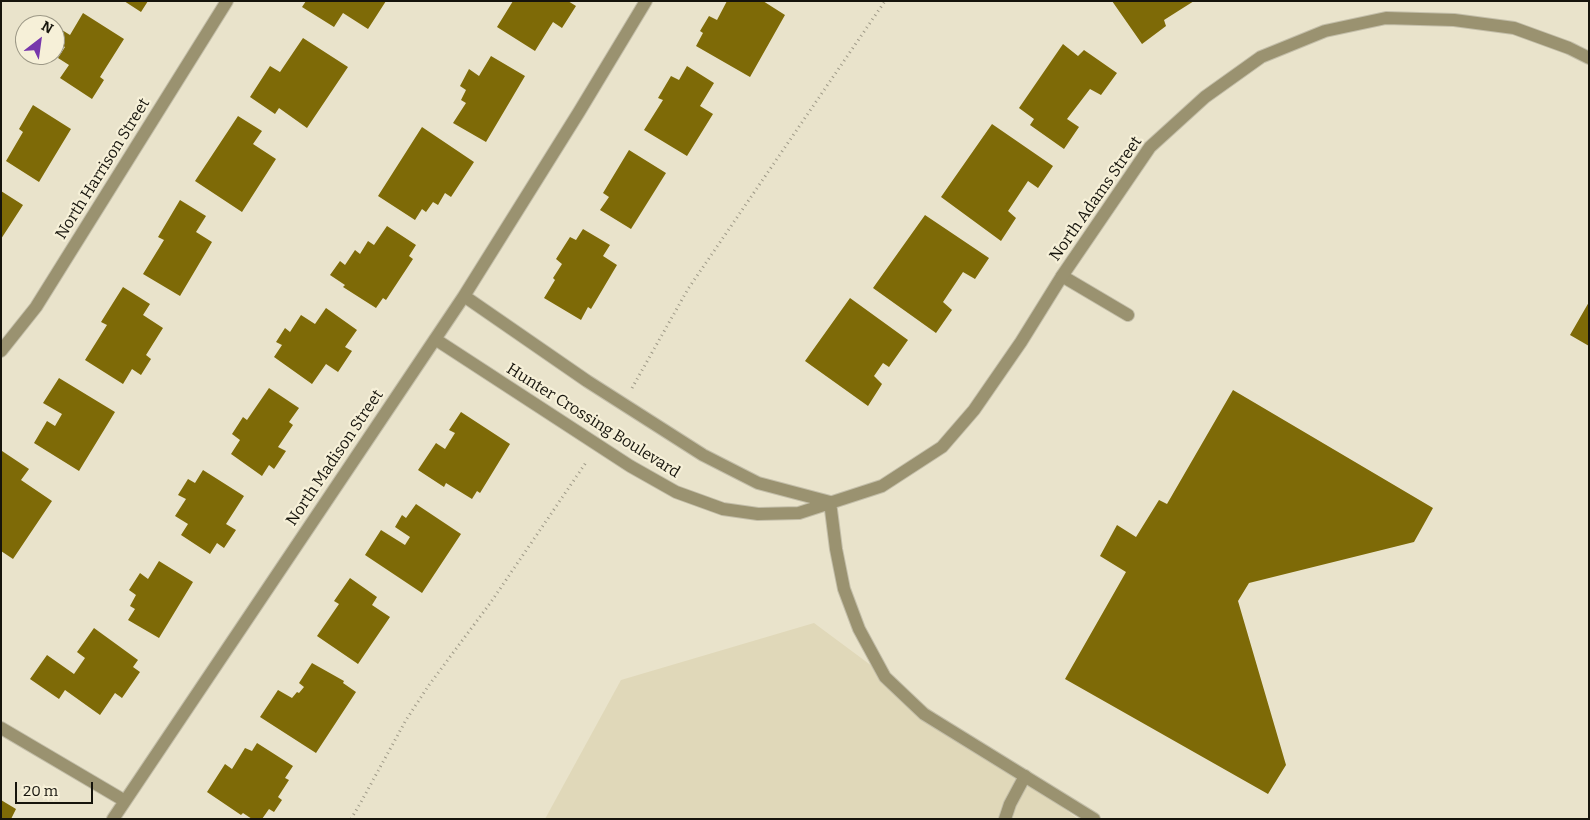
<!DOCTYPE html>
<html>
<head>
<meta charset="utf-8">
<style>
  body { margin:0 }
  #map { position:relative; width:1590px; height:820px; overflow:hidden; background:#e9e3cb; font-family:Bitter,serif }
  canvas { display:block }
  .frame { position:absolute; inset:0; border:2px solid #16140c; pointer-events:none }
  .north { position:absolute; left:15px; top:15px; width:50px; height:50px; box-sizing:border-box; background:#f6f0d8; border:1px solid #9c9886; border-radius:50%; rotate:30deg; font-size:14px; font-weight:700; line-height:20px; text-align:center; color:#16140c }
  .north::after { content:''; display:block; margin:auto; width:18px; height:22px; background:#7737ac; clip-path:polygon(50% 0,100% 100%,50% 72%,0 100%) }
  .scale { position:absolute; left:15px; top:782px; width:78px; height:22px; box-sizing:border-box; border:2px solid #16140c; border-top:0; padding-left:6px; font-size:15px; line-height:18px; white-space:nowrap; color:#16140c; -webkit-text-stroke:4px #f6f0d8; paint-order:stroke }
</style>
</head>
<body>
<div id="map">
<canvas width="1590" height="820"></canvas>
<div class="frame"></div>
<div class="north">N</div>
<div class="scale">20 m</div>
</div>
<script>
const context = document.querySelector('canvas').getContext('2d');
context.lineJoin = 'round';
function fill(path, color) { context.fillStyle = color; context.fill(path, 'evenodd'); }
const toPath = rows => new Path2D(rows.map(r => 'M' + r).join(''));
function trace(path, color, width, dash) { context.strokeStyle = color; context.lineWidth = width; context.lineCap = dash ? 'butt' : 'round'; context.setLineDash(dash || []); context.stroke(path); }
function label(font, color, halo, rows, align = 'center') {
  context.font = font + ' Bitter,serif'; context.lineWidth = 4.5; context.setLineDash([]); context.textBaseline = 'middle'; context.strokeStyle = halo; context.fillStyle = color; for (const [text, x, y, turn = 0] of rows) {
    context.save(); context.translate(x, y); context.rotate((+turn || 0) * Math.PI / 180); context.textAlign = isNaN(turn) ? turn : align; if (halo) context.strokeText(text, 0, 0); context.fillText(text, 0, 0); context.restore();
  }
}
fill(toPath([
  [814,623,1078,819,545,819,621,680]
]), '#e0d8b9');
fill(toPath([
  [124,1,148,1,141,12],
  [306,1,386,1,368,29,343,13,334,27,302,7],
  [513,1,568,1,576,6,562,28,553,22,535,51,497,27],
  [727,1,763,1,785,15,750,77,696,46,703,33,700,31,709,16,717,20],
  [1112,1,1194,1,1164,20,1166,26,1142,44],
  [83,13,124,39,100,77,104,80,92,99,60,78,69,65,58,58,65,47,55,41,62,30,70,35],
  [303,38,348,67,307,128,279,108,275,114,250,97,270,66,280,72],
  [1063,44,1078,56,1084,50,1117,73,1101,95,1090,89,1067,119,1079,127,1064,149,1030,125,1034,119,1019,108],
  [491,56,525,76,486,142,453,123,466,103,461,100,466,90,460,86,469,69,479,76],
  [687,66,714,83,700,106,713,114,687,156,644,130,663,100,658,98,671,76,679,80],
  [33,105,71,129,39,182,6,161,23,132,19,129],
  [238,116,262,131,253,144,276,159,242,212,195,181],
  [992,124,1053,166,1038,188,1028,181,1008,211,1016,218,1001,241,941,197],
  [422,127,474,162,451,197,445,193,438,205,433,202,426,212,422,209,415,220,378,196],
  [629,150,666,173,631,229,600,210,609,197,603,193],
  [1,191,23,205,1,239],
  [180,200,206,216,196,232,212,242,180,296,143,274,164,240,158,237],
  [925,215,989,258,975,279,963,272,943,302,952,310,936,333,873,288],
  [387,226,416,245,409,256,413,259,386,300,383,298,376,308,343,287,345,285,330,275,340,261,345,265,355,250,360,254,368,241,374,245],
  [583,229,610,245,603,256,617,265,591,309,588,307,581,320,544,298,555,280,553,278,562,264,556,259,570,237,576,240],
  [123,287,150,304,143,315,163,328,146,355,151,359,141,375,132,369,123,384,85,360,107,325,101,322],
  [850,298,908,340,889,367,883,363,874,376,882,384,868,406,805,361],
  [1589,302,1589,346,1570,335],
  [326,308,357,330,345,347,352,351,338,372,326,364,312,384,274,357,282,345,276,342,285,328,290,332,301,315,315,324],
  [59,378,115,412,79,471,34,443,47,421,55,426,62,414,43,403],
  [269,388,299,408,289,422,293,425,278,447,286,451,274,469,269,465,262,476,231,454,240,440,232,434,243,417,247,420],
  [1233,390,1433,508,1414,542,1249,583,1238,601,1286,765,1268,794,1065,679,1126,572,1100,556,1117,525,1136,537,1159,500,1167,504],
  [461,412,510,444,480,493,477,491,472,499,446,483,444,487,418,470,436,443,445,449,455,433,449,430],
  [2,451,29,469,21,480,52,501,13,559,1,551],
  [203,470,244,496,226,524,236,530,224,548,217,543,210,554,181,535,188,524,175,516,186,499,178,495,188,479,195,483],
  [416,504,461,534,422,593,365,555,381,530,405,545,410,537,395,527,402,515,406,518],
  [159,561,193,582,159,638,128,620,135,609,130,606,136,595,129,590,140,573,148,579],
  [350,578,377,597,372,605,390,617,358,664,317,636,339,604,334,601],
  [94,628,138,660,133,667,140,672,122,698,115,693,100,715,65,690,59,699,30,679,47,655,74,674,85,658,77,652],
  [312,663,344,681,343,683,356,692,316,753,260,717,278,690,292,698,297,692,299,693,304,687,299,683],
  [257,743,293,766,285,778,289,780,278,797,282,800,274,812,269,809,262,819,252,819,243,813,241,815,207,792,225,764,232,769,245,748,252,751],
  [1,800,16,809,11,819,1,819]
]), '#7e6a07');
const service = toPath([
  [1062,276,1128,315],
  [1005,819,1010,804,1025,776]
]);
const minor = toPath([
  [464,296,587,381,703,455,758,483,830,502],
  [435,339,630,466,676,492,723,509,758,514,799,513,882,486,942,447,974,410,1021,342,1062,276,1150,147,1205,97,1261,57,1325,31,1386,18,1454,20,1514,28,1569,48,1589,58],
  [1,351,36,307,227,1],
  [830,502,836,549,844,589,859,629,885,677,924,714,1094,819],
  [1,728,125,801],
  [113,819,464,296,579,112,646,1]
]);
trace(service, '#c3bea9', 14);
trace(minor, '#c3bea9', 14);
trace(toPath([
  [632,388,688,289,885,1],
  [351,819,361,802,406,720,429,685,491,602,587,461]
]), '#9e9987', 3, [1, 4]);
trace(service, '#9a9270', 12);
trace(minor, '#9a9270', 12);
label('16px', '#16140c', '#f6f0d8', [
  ["North Harrison Street",103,169,-58],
  ["North Adams Street",1096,199,-55],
  ["Hunter Crossing Boulevard",593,421,32],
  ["North Madison Street",335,458,-56]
]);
</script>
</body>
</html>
